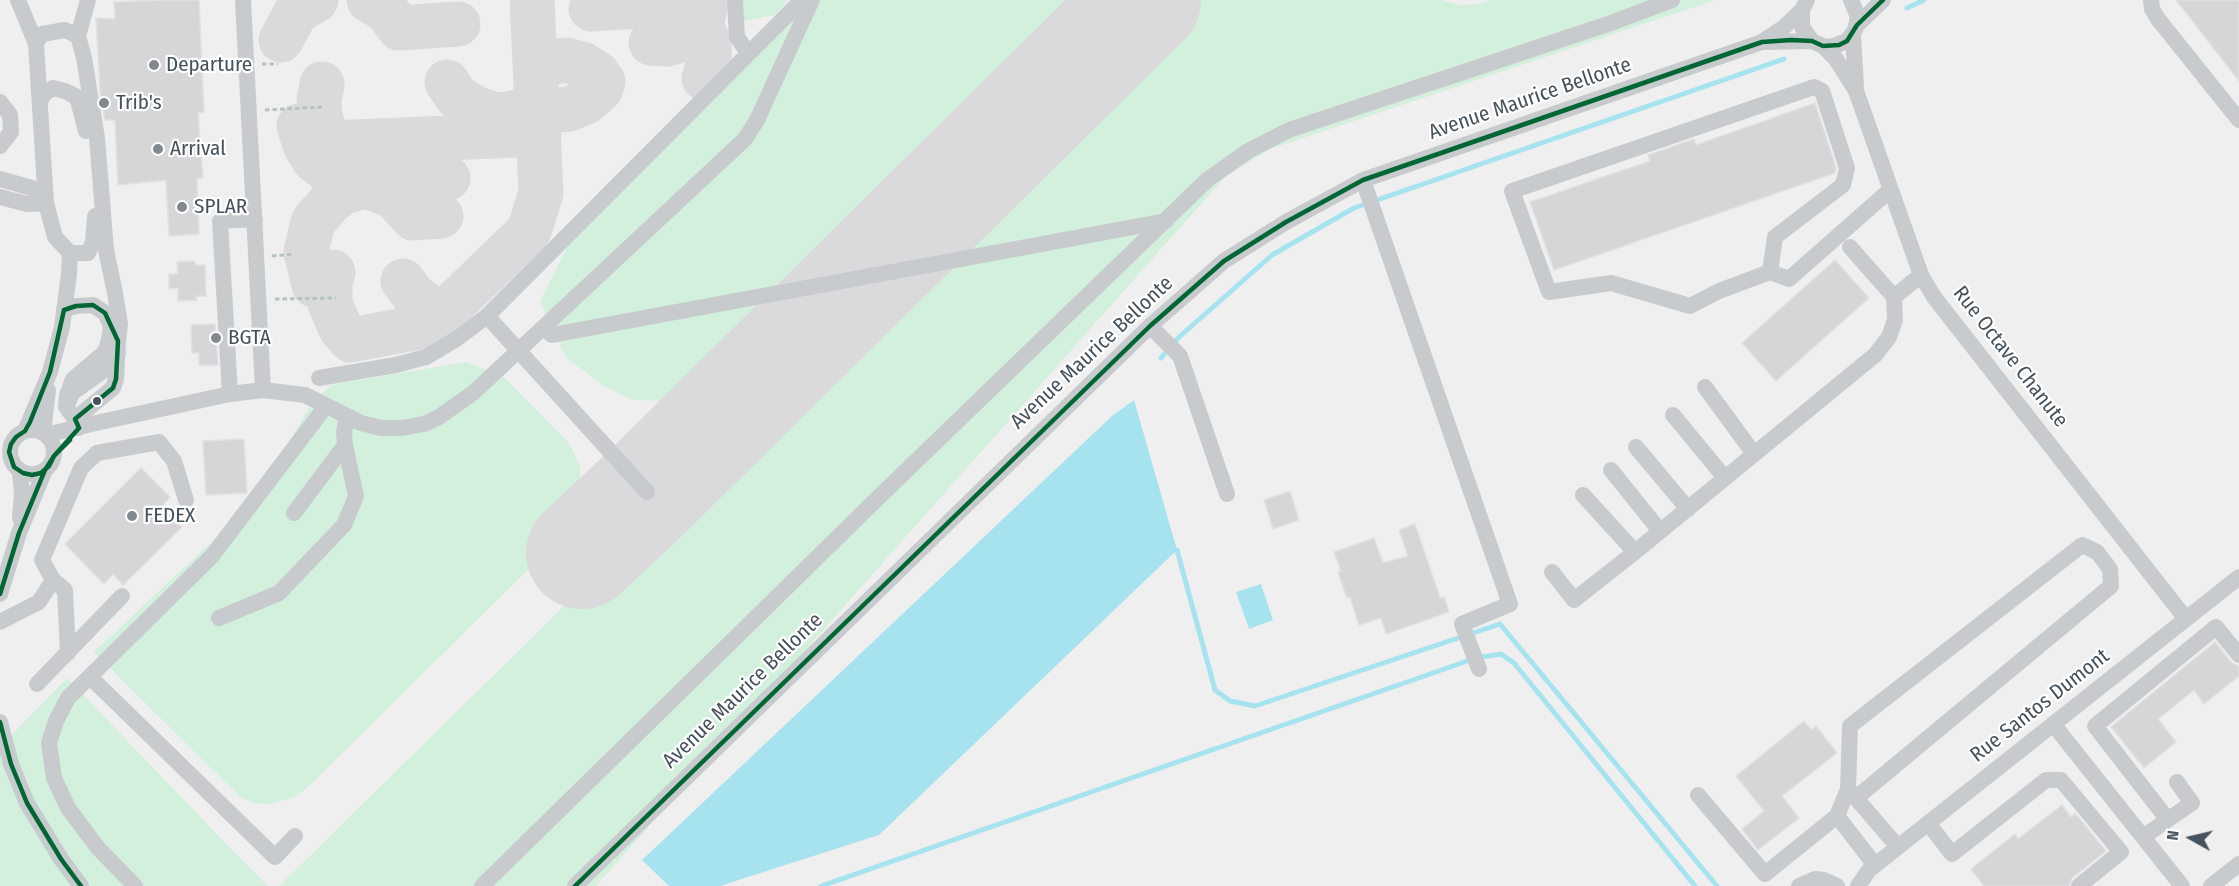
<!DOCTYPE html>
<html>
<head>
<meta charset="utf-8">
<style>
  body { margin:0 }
  #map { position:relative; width:2239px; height:886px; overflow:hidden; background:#f0efef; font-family:"Fira Sans Condensed",sans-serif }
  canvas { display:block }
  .north { position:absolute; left:2161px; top:808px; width:60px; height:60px; -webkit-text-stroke:4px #fff; paint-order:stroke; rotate:278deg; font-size:16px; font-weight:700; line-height:24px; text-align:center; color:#45525c }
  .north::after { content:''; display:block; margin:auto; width:21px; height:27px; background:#45525c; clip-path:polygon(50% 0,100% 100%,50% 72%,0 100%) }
</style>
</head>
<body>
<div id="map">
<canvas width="2239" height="886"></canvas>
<div class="north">N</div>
</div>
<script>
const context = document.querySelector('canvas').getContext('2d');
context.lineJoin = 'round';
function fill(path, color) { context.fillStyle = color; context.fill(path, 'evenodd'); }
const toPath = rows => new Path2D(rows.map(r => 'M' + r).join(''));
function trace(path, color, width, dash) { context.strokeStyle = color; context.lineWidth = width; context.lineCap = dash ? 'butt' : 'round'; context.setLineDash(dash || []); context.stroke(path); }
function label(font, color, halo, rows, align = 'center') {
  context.font = font + ' "Fira Sans Condensed",sans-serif'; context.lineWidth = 4.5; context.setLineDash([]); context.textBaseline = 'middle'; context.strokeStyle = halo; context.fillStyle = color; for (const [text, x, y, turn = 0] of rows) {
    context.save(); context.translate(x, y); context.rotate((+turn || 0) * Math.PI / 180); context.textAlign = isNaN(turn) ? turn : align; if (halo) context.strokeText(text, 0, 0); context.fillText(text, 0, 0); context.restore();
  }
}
fill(toPath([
  [743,0,788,0,775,15,744,21],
  [811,0,1109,0,794,312,790,310,720,374,681,395,661,401,632,400,601,384,565,356,540,302,572,237],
  [1182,0,1441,0,1460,5,1479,4,1492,0,1716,0,1270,149,1224,178,596,886,279,886],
  [466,362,504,377,569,443,580,466,581,490,574,512,560,538,309,786,295,797,269,804,255,803,240,797,94,652,271,486,283,452,312,403,331,385],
  [67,678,233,851,268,886,0,886,0,747]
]), '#d2f0dc');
fill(toPath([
  [1134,400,1177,550,879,835,720,886,669,886,642,860,1112,416],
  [1261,584,1273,620,1249,629,1236,592]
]), '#a6e3ef');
trace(toPath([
  [1907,8,1924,0],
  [1161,358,1178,338,1272,255,1354,208,1784,59],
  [1177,550,1215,690,1230,701,1255,706,1500,624,1717,886],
  [821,886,1476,658,1501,654,1514,663,1695,886]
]), '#a6e3ef', 5);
trace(toPath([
  [369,0,386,10,399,28,458,24],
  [591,9,659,5,675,8,691,16,703,29,709,44,709,62,704,78],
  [281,40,296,12,316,0],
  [651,43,667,44,681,40,694,30,703,16,707,0],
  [447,82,457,97,477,109,497,115,513,113,537,106,557,110,569,109,586,102,600,90,603,82,597,73,582,64,565,60,535,66],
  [322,84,319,101,320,115,324,131,331,143,539,134],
  [299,126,306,147,315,161,341,179,360,183,448,178],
  [353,185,376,189,394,197,413,218,441,216],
  [333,272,330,281,330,304,341,329,351,340,420,327,433,322,445,312,529,231,541,193,532,0],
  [403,281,414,296,429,307,445,312],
  [314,285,306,252,313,222,331,201,343,193,360,187,381,185]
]), '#dadadc', 45);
trace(toPath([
  [582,553,647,492,1145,0]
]), '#dadadc', 112);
const building = toPath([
  [163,0,199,0,204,112,198,113,203,178,197,178,199,234,169,236,166,180,118,185,115,120,105,120,100,91,96,18,115,19,114,2,163,0],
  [2176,0,2239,0,2239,81,2176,0],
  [1815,103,1836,168,1835,173,1554,270,1530,202,1650,161,1648,155,1694,139,1696,145,1815,103],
  [1835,260,1869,298,1776,381,1742,343,1835,260],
  [195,261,195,265,205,265,206,296,196,296,197,300,178,301,178,288,169,289,169,274,178,274,177,262,195,261],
  [215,324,218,365,199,365,199,353,192,353,191,325,215,324],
  [244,439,247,493,206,495,203,441,244,439],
  [141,468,170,497,162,506,182,527,123,585,113,574,104,584,65,544,141,468],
  [1290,491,1299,520,1273,529,1264,500,1290,491],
  [1415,524,1440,598,1444,597,1449,612,1386,634,1381,618,1359,625,1350,597,1347,598,1338,572,1341,571,1334,552,1374,538,1383,563,1408,556,1399,530,1415,524],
  [2215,642,2231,662,2239,667,2239,676,2204,704,2194,690,2158,719,2176,742,2144,768,2111,727,2215,642],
  [1804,721,1812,730,1816,726,1837,753,1782,796,1799,818,1758,850,1742,829,1764,811,1736,776,1804,721],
  [2062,805,2071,817,2075,813,2106,851,2072,878,2069,886,1984,886,1971,869,2015,834,2018,839,2062,805]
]);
fill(building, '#d6d6d8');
trace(building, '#e1e1e2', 1.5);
trace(toPath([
  [262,64,278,64],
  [265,110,323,107],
  [272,256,294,254],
  [275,299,336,298]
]), '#b6c3bf', 3, [4.5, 3]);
trace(toPath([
  [18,0,36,44,46,203,55,237,70,253,69,274,62,327,50,372,25,431],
  [243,0,263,390],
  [735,0,737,37,748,53],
  [1807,0,1802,10,1802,27,1812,41,1823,46,1831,47,1847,41,1855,30,1858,17,1851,0],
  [2151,0,2152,9,2158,19,2239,120],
  [1857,25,1883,0],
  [1853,35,1856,87],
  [78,36,88,0],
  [1763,42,1812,41],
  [36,44,42,34,65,30,78,36,84,58,97,138,106,250,115,293,120,324,118,341],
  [1823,46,1836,59,1856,91,1921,275,1934,297,2186,619],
  [40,101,45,93,53,88,65,91,77,97,86,131],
  [0,102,10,115,11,132,0,146],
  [0,179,32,188,46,203],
  [1363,180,1510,604,1462,624,1479,669],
  [0,197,27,204,46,203],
  [1850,247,1894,297,1921,275],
  [70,253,88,253,93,242,95,216],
  [1770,272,1775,237,1843,185,1847,168,1822,91,1814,87,1512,191,1549,292,1611,283,1690,306,1719,291,1770,272,1789,279,1890,190],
  [64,310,76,306,93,305,105,313,118,341,116,379,113,388,75,419,79,428],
  [487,316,647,492],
  [1150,326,1180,356,1227,494],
  [544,327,552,335,1166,221],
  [319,378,396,365,426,357,458,338,487,316,802,0],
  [1705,387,1754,454],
  [230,394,220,221,255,219],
  [69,401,72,393,110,366,118,353],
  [1673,415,1725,478],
  [75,419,66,407,67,395,73,379,105,352,109,340,111,325],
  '10 452a22 22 0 1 1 44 0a22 22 0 1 1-44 0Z',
  [43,433,48,390],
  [47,436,54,433,96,423,230,394,263,390,305,395,361,423,381,428,402,428,424,424,439,417,473,393,745,139,757,120,812,0],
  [1636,447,1688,509],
  [1611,470,1660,531],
  [20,471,22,494,20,518],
  [1583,495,1635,552],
  [294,513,345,445],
  [1552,572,1574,600,1635,552,1875,355,1889,337,1895,320,1894,297],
  [0,594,19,533,45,470],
  [219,618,279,593,344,525,356,496,345,445,344,433,347,416],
  [0,622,39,602,53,580],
  [68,653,65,590,53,580,42,560,81,468,97,453,159,442,174,461,186,500],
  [90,677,275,857,295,836],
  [37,684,122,596],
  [0,722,11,764,27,803,61,859,81,886],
  [2053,724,2182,886],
  [1849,790,1898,847],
  [1698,795,1765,874,1837,816,1848,789,1850,726,2082,545,2097,552,2110,569,2111,586,1856,798],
  [1837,816,1875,865],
  [2168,820,2095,726,2216,627,2239,655],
  [1928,823,1952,854,2046,780,2061,780,2121,852,2079,886],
  [2143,837,2192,803,2177,782],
  [135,886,98,848,68,808,54,778,49,743,56,721,68,698,212,556,326,406],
  [482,886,881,495,1207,180,1248,151,1289,130,1611,23,1672,0],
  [575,886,1150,326,1224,261,1286,222,1363,180,1762,42,1783,28,1802,10],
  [1799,886,1815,879,1824,880,1837,886],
  [1858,886,1869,870,2239,577],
  [2211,886,2239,864]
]), '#c8cbce', 16);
trace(toPath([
  [64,310,50,372,30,422,25,431,16,437,11,444,9,452,14,467,23,473,32,475,41,473,49,466,54,456,79,428],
  [64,310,76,306,93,305,105,313,118,341,116,379,113,388,75,419,79,428],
  [0,594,19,533,45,470,54,456,70,440],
  [0,722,11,764,27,803,61,859,81,886],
  [575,886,1150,326,1224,261,1286,222,1363,180,1762,42,1791,40,1812,41,1823,46,1839,45,1847,41,1857,25,1883,0]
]), '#063', 4.5);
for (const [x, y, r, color] of [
  [154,65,6,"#81898f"],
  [104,103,6,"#81898f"],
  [158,149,6,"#81898f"],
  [182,207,6,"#81898f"],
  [216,338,6,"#81898f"],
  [97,401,5,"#45525c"],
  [132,516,6,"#81898f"]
]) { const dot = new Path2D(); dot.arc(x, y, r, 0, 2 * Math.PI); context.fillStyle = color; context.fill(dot); trace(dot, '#fff', 2); }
label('21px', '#45525c', '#fff', [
  ["Departure",166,65],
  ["Trib's",116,103],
  ["Arrival",170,149],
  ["SPLAR",194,207],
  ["BGTA",228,338],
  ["FEDEX",144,516]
], 'left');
label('21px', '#45525c', '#fff', [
  ["Avenue Maurice Bellonte",1530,99,-19],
  ["Avenue Maurice Bellonte",1092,353,-43],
  ["Rue Octave Chanute",2010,357,52],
  ["Avenue Maurice Bellonte",743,691,-44],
  ["Rue Santos Dumont",2040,706,-38]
]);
</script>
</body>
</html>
